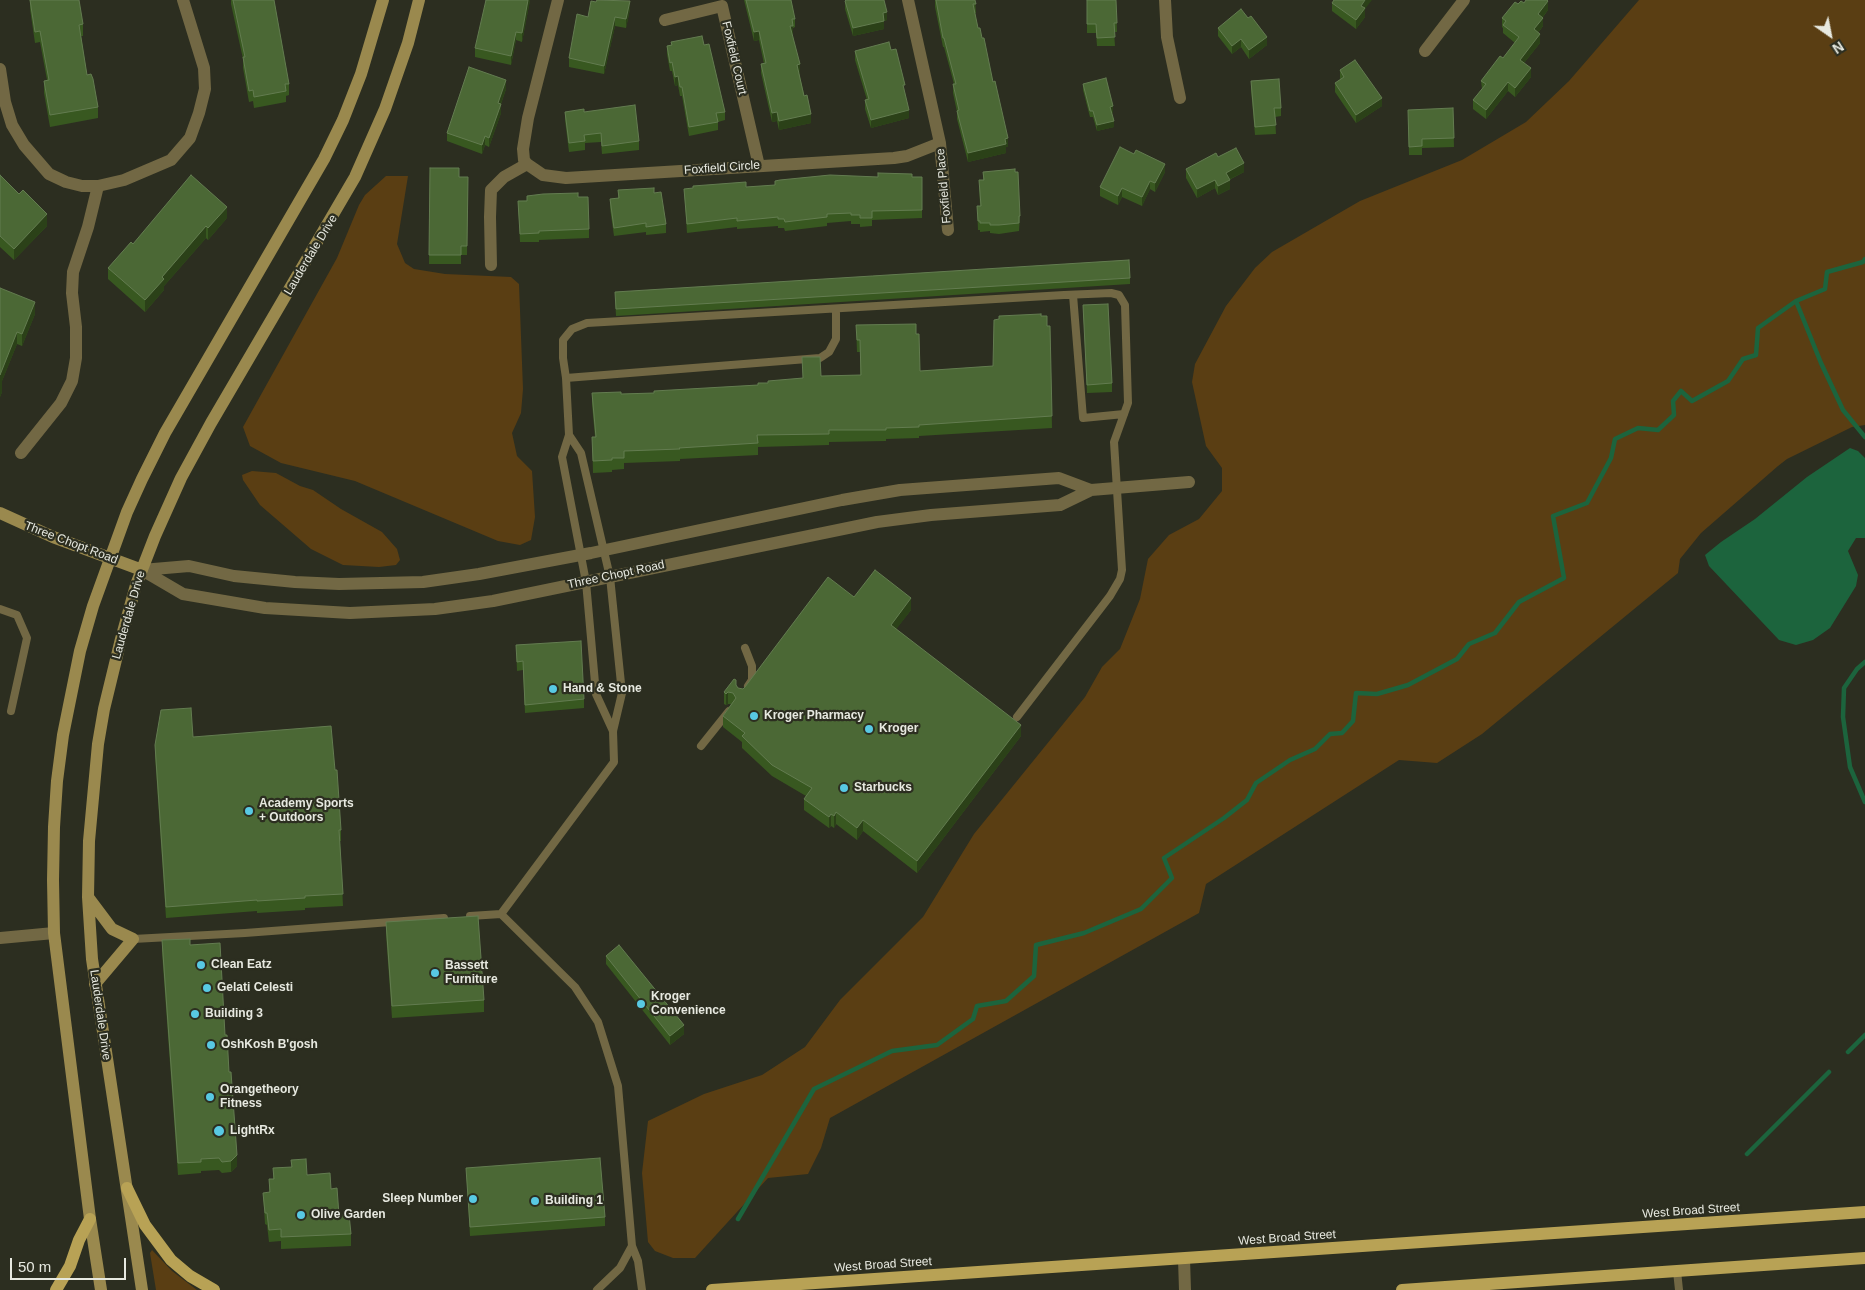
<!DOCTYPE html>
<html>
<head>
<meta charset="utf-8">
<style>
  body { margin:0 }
  #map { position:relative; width:1865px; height:1290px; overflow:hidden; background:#2c2e20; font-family:Helvetica,sans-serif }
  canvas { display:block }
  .north { position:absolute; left:1805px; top:10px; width:50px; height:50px; -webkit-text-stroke:4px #2c2e20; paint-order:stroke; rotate:147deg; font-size:14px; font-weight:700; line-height:20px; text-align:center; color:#e7e9e0 }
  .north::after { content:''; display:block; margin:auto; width:18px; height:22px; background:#e7e9e0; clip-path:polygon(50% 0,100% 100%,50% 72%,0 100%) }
  .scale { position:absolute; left:10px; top:1258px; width:116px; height:22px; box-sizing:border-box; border:2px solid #e7e9e0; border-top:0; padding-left:6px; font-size:15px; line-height:18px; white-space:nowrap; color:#e7e9e0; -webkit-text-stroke:4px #2c2e20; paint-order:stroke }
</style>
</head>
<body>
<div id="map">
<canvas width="1865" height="1290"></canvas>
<div class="north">N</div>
<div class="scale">50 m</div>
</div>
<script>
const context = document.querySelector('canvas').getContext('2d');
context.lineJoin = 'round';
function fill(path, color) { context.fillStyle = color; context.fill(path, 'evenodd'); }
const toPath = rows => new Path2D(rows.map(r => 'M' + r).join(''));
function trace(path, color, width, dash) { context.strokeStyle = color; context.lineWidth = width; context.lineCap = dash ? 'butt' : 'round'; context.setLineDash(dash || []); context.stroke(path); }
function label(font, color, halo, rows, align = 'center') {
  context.font = font + ' Helvetica,sans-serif'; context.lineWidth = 4.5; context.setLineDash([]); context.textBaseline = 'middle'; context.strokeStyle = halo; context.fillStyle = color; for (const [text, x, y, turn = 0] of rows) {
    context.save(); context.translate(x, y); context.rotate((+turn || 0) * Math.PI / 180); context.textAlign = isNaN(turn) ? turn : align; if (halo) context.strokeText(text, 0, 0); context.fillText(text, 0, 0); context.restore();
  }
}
fill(toPath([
  [1639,0,1865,0,1865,425,1852,427,1787,459,1778,466,1701,533,1680,559,1678,573,1482,734,1437,763,1399,760,1206,884,1199,913,830,1118,821,1148,808,1174,768,1178,695,1258,673,1258,655,1251,648,1242,642,1173,648,1121,704,1094,762,1075,805,1047,840,1000,923,917,974,834,1085,697,1102,667,1120,649,1140,599,1148,559,1169,535,1199,519,1222,491,1222,468,1206,446,1192,382,1195,364,1226,306,1255,268,1272,252,1360,201,1462,160,1526,122,1569,81],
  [386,176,408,176,397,244,405,263,414,269,445,274,511,277,519,284,523,389,521,413,512,433,517,456,532,471,535,517,531,540,520,545,498,541,355,481,281,463,250,446,243,427,337,258,359,205,365,195],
  [252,471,276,473,300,486,313,490,341,509,382,532,397,549,400,560,396,565,379,567,343,565,311,549,260,505,243,480,242,475],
  [152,1250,172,1271,197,1290,156,1290,150,1253]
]), '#5a3e13');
fill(toPath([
  [1850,448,1858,451,1865,458,1865,538,1856,538,1848,551,1858,575,1856,586,1830,628,1813,640,1796,645,1779,640,1709,566,1705,555,1721,542,1755,519,1807,477]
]), '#1c643d');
trace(toPath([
  [1796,301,1821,363,1843,410,1865,437],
  [1865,662,1857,669,1844,688,1843,717,1850,767,1865,802],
  [1848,1052,1865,1035],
  [1747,1154,1829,1072],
  [738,1219,814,1089,892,1051,937,1045,973,1019,977,1006,1006,1001,1034,976,1036,945,1084,933,1141,909,1172,878,1164,858,1224,818,1247,800,1256,783,1290,760,1315,749,1330,734,1342,733,1353,721,1356,693,1377,694,1408,685,1457,659,1469,644,1495,633,1519,602,1564,578,1553,516,1587,503,1611,458,1615,439,1638,428,1658,430,1674,415,1673,401,1681,391,1692,401,1728,381,1743,359,1756,355,1758,328,1796,301,1825,289,1827,272,1863,262,1865,259]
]), '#1c643d', 4.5);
trace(toPath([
  [1073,295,1083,418,1124,414],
  [566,378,820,358,829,352,836,339,836,309],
  [569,435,566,378,563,358,563,340,572,329,587,323,1064,295,1111,293,1119,295,1125,305,1128,403,1114,442,1122,570,1120,579,1110,596,1017,717],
  [0,609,17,615,27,638,11,711],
  [745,648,752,666,752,680,748,686],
  [701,746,729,711],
  [501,914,575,987,598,1022,618,1086,632,1246,638,1261,642,1290],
  [470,916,501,914,614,762,613,731,622,693,610,577,581,453,569,435,562,457,586,582,596,694,613,731],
  [133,939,245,933,444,918],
  [1677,1271,1679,1290],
  [597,1290,620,1268,632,1246]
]), '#726844', 8);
trace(toPath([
  [558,0,528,118,523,149,524,160,527,164,543,175,566,178,894,158,907,156,940,143],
  [908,0,940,143,948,230],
  [1165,0,1167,37,1180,98],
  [665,20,722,6,759,166],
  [1425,51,1464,0],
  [0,69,5,102,12,125,24,145,49,174,66,182,82,186,98,186,124,180,171,160,190,138,199,113,205,89,204,68,183,0],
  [491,265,490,217,491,190,504,177,527,164],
  [21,453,61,403,72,381,76,358,76,327,72,293,73,272,88,227,98,186],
  [142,570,183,594,265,608,350,613,435,609,493,601,877,522,931,515,1060,505,1091,490,1189,482],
  [142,570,189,566,234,576,295,582,339,584,423,582,479,574,591,553,842,500,900,490,1059,478,1091,490],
  [0,938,54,933],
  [1184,1259,1185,1290]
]), '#726844', 12);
trace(toPath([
  [0,513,53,537,142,570],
  [88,897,112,929,133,939,95,984],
  [101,1290,90,1219,54,933,53,880,54,827,57,781,63,735,80,651,93,606,127,512,142,479,165,433,324,159,343,120,361,74,383,0],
  [142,1290,92,959,88,897,89,841,98,744,104,709,121,639,136,585,155,536,181,478,211,423,355,177,385,109,408,43,419,0]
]), '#9a894e', 12);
trace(toPath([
  [127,1188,145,1225,171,1260,190,1276,214,1290],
  [56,1290,70,1266,79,1240,90,1219],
  [712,1290,1865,1212],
  [1402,1290,1865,1258]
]), '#b8a255', 12);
fill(toPath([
  [30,0,83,24,83,36,81,36,87,75,98,107,98,118,50,127,44,93,44,81,47,80,40,42,35,43,30,9],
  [231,0,274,0,289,84,289,95,286,96,286,102,254,108,253,101,249,102,243,68,243,59,231,4],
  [530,0,522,42,516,40,511,65,475,57,475,48],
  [744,0,791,0,795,19,795,27,793,28,792,34,800,73,799,73,811,123,779,130,777,121,772,122,761,73,761,64,764,64,759,40,754,41],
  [845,0,884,0,887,20,884,21,884,29,853,36,845,9],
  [935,0,975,0,976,13,975,13,978,28,993,82,1008,147,1006,147,1006,153,968,162,957,119,957,112,953,93,953,84,954,84,944,47,943,47,935,7],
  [1087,0,1116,0,1117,32,1114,32,1115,46,1097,46,1096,33,1087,33],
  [1332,3,1365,9,1365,17,1356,29,1332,11],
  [1524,3,1548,10,1543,17,1543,26,1538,33,1540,43,1524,63,1531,77,1515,97,1508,91,1486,119,1473,109,1473,100,1482,89,1481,81,1503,58,1515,43,1503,33,1503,28,1502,27,1502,18],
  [630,9,626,28,615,26,604,74,569,67,569,58,588,17],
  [1248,18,1267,45,1249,59,1241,47,1232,54,1218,36,1218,28],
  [671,42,704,45,725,112,725,120,718,122,718,130,689,136,682,96,680,96,678,85,675,86,672,71,670,71,667,54,667,46,671,45],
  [855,51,905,93,909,118,871,128,865,109,865,100,867,100,855,60],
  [1340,70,1382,106,1356,123,1335,92,1335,83,1340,80],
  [1251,81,1281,108,1281,116,1275,117,1276,134,1255,135,1251,90],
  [1083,84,1113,112,1112,113,1114,127,1097,131,1093,117,1090,117,1083,90],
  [506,89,501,104,501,113,489,147,485,145,482,154,447,141,447,133],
  [1453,108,1454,147,1422,148,1422,155,1409,155,1408,119],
  [565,112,584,112,639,141,639,150,602,154,601,142,585,143,585,150,569,152,565,120],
  [1218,157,1244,172,1229,180,1230,189,1218,195,1215,188,1197,198,1186,178,1186,169],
  [430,168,459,177,468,177,467,255,461,255,461,264,429,264],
  [983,172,1020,216,1019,231,999,234,990,233,990,231,980,232,980,230,978,230,977,206,980,206,979,180,983,180],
  [1165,172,1155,192,1150,189,1142,206,1122,197,1118,205,1100,196,1100,187],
  [0,175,47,226,14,260,0,247],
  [912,177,922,177,922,218,872,220,872,226,860,227,860,224,851,224,851,221,827,223,827,226,785,231,784,228,778,228,778,226,737,229,737,227,687,233,684,189,746,187],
  [618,190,654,193,666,224,666,233,646,235,646,232,614,236,610,208,610,199,618,198],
  [578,197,589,229,589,238,539,240,539,242,520,242,518,201],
  [227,218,208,240,206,238,164,286,164,290,145,312,108,279,108,268],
  [1130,278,1130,284,616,316,615,298],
  [0,288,35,314,22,346,17,344,2,381,2,392,0,397],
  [1083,305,1112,383,1112,392,1087,393],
  [1041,316,1047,326,1050,326,1052,428,919,436,919,438,886,439,886,441,829,442,829,445,758,447,758,455,680,459,680,461,624,463,624,469,612,470,612,472,593,473,592,437,595,437,592,404,592,393,621,394,654,393,758,385,768,383,803,378,802,357,821,376,860,375,860,352,857,352,856,325,916,334,920,371,993,366],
  [854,597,911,610,896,629,1021,736,917,873,863,831,857,840,836,824,834,828,831,826,829,828,804,810,804,799,806,796,772,776,742,748,742,742,723,727,723,716,731,704,728,704,726,705,724,704,724,692,736,686,738,688,743,689,745,687],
  [516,645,584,699,584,708,525,713,523,670,517,671],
  [193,737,341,830,341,841,340,841,343,906,305,908,305,910,257,913,257,911,166,918,155,756,155,745],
  [386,922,484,1000,484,1012,392,1018,386,934],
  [162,940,190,945,225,1035,229,1072,237,1166,231,1172,222,1173,219,1170,201,1171,201,1173,178,1175,162,952],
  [606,956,684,1034,670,1045,606,964],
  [291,1160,307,1175,331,1189,339,1215,351,1234,351,1246,281,1249,281,1241,269,1242,267,1225,265,1224,263,1193,269,1193,269,1179,273,1179,273,1168,291,1167],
  [466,1168,605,1217,605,1226,470,1236]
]), '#385820');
fill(toPath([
  [528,0,530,0,522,42,522,33],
  [1365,0,1372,0,1365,9,1365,17,1356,29,1356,20,1361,6],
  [630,1,630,9,626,28,626,19],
  [1548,1,1548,10,1538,23,1538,14],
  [887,12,887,20,884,21,884,29,853,36,853,28,883,13],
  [615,17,615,26,604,74,604,66],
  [1543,18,1543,26,1534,38,1534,29],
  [790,26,793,26,793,34,790,35],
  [759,31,759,40,754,41,754,32],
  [516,32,516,40,511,65,511,56],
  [1540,34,1540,43,1520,68,1520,60],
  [1267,37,1267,45,1249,59,1249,50],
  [1241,39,1241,47,1232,54,1232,46],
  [800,64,800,73,797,74,797,65],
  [1531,68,1531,77,1515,97,1515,88],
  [678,76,678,85,675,86,675,77],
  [506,80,506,89,498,112,498,103],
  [1508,82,1508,91,1486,119,1486,110],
  [1382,98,1382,106,1356,123,1356,115],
  [501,104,501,113,489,147,489,138],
  [1113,106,1113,112,1110,113,1110,107],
  [909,110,909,118,871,128,871,120],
  [777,112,777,121,772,122,772,113],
  [811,114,811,123,779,130,779,121],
  [1114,121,1114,127,1097,131,1097,125],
  [485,136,485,145,482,154,482,145],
  [1008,138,1008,147,1006,147,1006,153,968,162,968,153],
  [1244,163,1244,172,1226,181,1226,173],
  [1165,164,1165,172,1155,192,1155,183],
  [1215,180,1215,188,1197,198,1197,189],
  [1230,180,1230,189,1218,195,1218,186],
  [1150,181,1150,189,1142,206,1142,197],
  [1122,188,1122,197,1118,205,1118,196],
  [227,207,227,218,208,240,208,228],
  [47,214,47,226,14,260,14,249],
  [206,226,206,238,164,286,164,290,145,312,145,300,162,277],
  [35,302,35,314,22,346,22,334],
  [17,332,17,344,2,381,2,392,0,397,0,375],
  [911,598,911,610,891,636,891,625],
  [728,692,728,704,726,705,726,694],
  [1021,725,1021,736,917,873,917,861],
  [836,812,836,824,834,828,834,816],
  [831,814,831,826,829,828,829,817],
  [863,820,863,831,857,840,857,828],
  [684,1025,684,1034,670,1045,670,1036],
  [237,1155,237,1166,231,1172,231,1161]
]), '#2b4118');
const building = toPath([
  [30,0,79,0,83,24,79,25,87,75,91,74,93,79,98,107,50,115,44,81,49,80,40,31,35,32,30,0],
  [233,0,274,0,289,84,285,84,286,91,254,97,253,90,249,91,243,57,245,57,233,0],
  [486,0,528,0,522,33,516,32,511,56,475,48,486,0],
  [597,0,630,1,626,19,615,17,604,66,569,58,577,14,588,17,591,1,596,2,597,0],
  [746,0,791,0,795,19,792,19,793,26,790,26,800,64,797,65,804,96,807,95,811,114,779,121,777,112,772,113,761,64,766,63,759,31,754,32,746,0],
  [846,0,884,0,887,12,883,13,884,21,853,28,845,1,846,0],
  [936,0,975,0,976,4,973,4,978,28,980,28,982,38,984,38,993,82,995,81,1008,138,1005,139,1006,144,968,153,957,111,959,110,953,84,956,84,944,38,943,38,936,0],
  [1087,0,1116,0,1117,23,1114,23,1115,37,1097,38,1096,24,1087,24,1087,0],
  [1334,0,1365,0,1361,6,1365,8,1356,20,1332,3,1334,0],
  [1526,0,1547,0,1548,1,1538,14,1543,18,1534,29,1540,34,1520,60,1531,68,1515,88,1508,82,1486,110,1473,100,1486,84,1481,81,1500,56,1503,58,1519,37,1503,25,1506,21,1502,18,1515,2,1518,4,1521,1,1524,3,1526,0],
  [1241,9,1248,18,1251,16,1267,37,1249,50,1241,39,1232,46,1218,28,1241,9],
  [702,36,704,45,709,44,725,112,716,113,718,122,689,127,682,87,680,87,678,76,675,77,672,62,670,63,667,46,672,45,671,42,702,36],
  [889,42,891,50,896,49,905,85,903,85,909,110,871,120,865,100,869,99,855,51,889,42],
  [1355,60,1382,98,1356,115,1335,83,1344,77,1340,70,1355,60],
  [469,67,506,80,498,103,501,104,489,138,485,136,482,145,447,133,469,67],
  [1106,78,1113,106,1110,107,1114,121,1097,125,1093,111,1090,111,1083,84,1106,78],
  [1279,79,1281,108,1274,108,1276,125,1255,127,1251,81,1279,79],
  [635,105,639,141,602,146,601,133,584,135,585,141,569,143,565,112,584,109,584,112,635,105],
  [1453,108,1454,138,1422,139,1422,146,1409,147,1408,110,1453,108],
  [1120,147,1134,154,1136,150,1165,164,1155,183,1150,181,1142,197,1122,188,1118,196,1100,187,1120,147],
  [1236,148,1244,163,1226,173,1230,180,1218,186,1215,180,1197,189,1186,169,1216,153,1218,157,1236,148],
  [430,168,459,168,459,177,468,177,467,246,461,246,461,255,429,255,430,168],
  [1015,169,1015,172,1018,172,1020,216,1019,216,1019,223,999,225,990,225,990,223,980,223,980,221,978,221,977,206,981,206,979,180,984,180,983,172,1015,169],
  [878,173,912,174,912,177,922,177,922,210,872,211,872,218,860,218,860,215,851,215,851,213,827,214,827,217,785,222,784,219,778,219,778,217,737,221,737,218,687,224,684,189,693,188,693,186,746,182,746,187,775,185,775,181,780,180,830,175,878,177,878,173],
  [0,175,19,194,23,190,47,214,14,249,0,236,0,175],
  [191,175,227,207,208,228,206,226,162,277,164,279,145,300,108,268,131,242,133,244,191,175],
  [654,188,654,193,661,192,666,224,646,227,646,223,614,228,610,199,619,198,618,190,654,188],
  [578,193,578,197,588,197,589,229,539,231,539,233,520,234,518,201,527,201,527,196,543,194,578,193],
  [1129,260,1130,278,616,309,615,292,1129,260],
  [0,288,35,302,22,334,17,332,0,375,0,288],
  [1108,304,1112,383,1087,385,1083,305,1108,304],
  [1041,314,1041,316,1047,316,1047,326,1050,326,1052,416,919,425,919,427,886,428,886,430,829,430,829,434,757,435,758,443,679,448,680,449,624,451,624,458,612,458,612,460,593,461,592,437,596,437,592,393,621,392,621,394,654,393,654,391,758,385,758,383,768,383,768,381,803,378,802,357,820,357,821,376,861,375,860,340,857,340,856,325,916,324,916,334,919,334,920,371,993,366,994,320,999,319,999,316,1041,314],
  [875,570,911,598,891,625,1021,725,917,861,863,820,857,828,836,812,834,816,831,814,829,817,804,799,812,788,772,765,742,736,745,733,723,716,736,698,733,693,728,692,726,694,724,692,734,679,736,680,736,685,738,688,743,689,745,687,828,577,854,597,875,570],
  [581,641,584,699,525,705,523,661,517,662,516,645,581,641],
  [191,708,193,737,331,726,335,770,337,770,341,830,339,830,343,894,305,896,305,898,257,901,257,900,166,907,155,745,161,710,191,708],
  [478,916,484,1000,392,1006,386,922,478,916],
  [190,939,190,945,220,943,225,1035,227,1035,229,1072,231,1072,237,1155,231,1161,222,1162,219,1158,201,1159,201,1162,178,1163,162,940,190,939],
  [619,945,684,1025,670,1036,606,956,619,945],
  [600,1158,605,1217,470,1227,466,1168,600,1158],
  [306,1159,307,1175,330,1173,331,1189,337,1188,339,1215,349,1214,351,1234,281,1237,281,1229,269,1230,267,1213,265,1213,263,1193,270,1192,269,1179,274,1179,273,1168,292,1167,291,1160,306,1159]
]);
fill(building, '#4b6835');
trace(building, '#637c50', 1);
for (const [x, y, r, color] of [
  [553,689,5,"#58c9e3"],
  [754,716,5,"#58c9e3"],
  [869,729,5,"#58c9e3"],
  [844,788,5,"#58c9e3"],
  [249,811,5,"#58c9e3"],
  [201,965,5,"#58c9e3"],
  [435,973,5,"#58c9e3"],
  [207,988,5,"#58c9e3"],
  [641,1004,5,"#58c9e3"],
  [195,1014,5,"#58c9e3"],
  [211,1045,5,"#58c9e3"],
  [210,1097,5,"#58c9e3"],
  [219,1131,6,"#58c9e3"],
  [473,1199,5,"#58c9e3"],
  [535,1201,5,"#58c9e3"],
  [301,1215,5,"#58c9e3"]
]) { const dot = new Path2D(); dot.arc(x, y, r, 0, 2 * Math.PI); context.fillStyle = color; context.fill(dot); trace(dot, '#2c2e20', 2); }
label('12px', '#e7e9e0', '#2c2e20', [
  ["Foxfield Court",734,58,77],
  ["Foxfield Circle",722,168,-4],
  ["Foxfield Place",944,186,-95],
  ["Lauderdale Drive",311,255,-59],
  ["Three Chopt Road",71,543,21],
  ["Three Chopt Road",616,575,-12],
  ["Lauderdale Drive",129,615,-74],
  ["Lauderdale Drive",100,1015,82],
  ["West Broad Street",1691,1211,-4],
  ["West Broad Street",1287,1238,-4],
  ["West Broad Street",883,1265,-4]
]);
label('bold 12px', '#e7e9e0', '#2c2e20', [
  ["Hand & Stone",563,689],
  ["Kroger Pharmacy",764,716],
  ["Kroger",879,729],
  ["Starbucks",854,788],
  ["Academy Sports",259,804],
  ["+ Outdoors",259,818],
  ["Clean Eatz",211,965],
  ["Bassett",445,966],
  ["Furniture",445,980],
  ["Gelati Celesti",217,988],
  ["Kroger",651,997],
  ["Convenience",651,1011],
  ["Building 3",205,1014],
  ["OshKosh B'gosh",221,1045],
  ["Orangetheory",220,1090],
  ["Fitness",220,1104],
  ["LightRx",230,1131],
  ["Sleep Number",463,1199,"right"],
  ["Building 1",545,1201],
  ["Olive Garden",311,1215]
], 'left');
</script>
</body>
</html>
